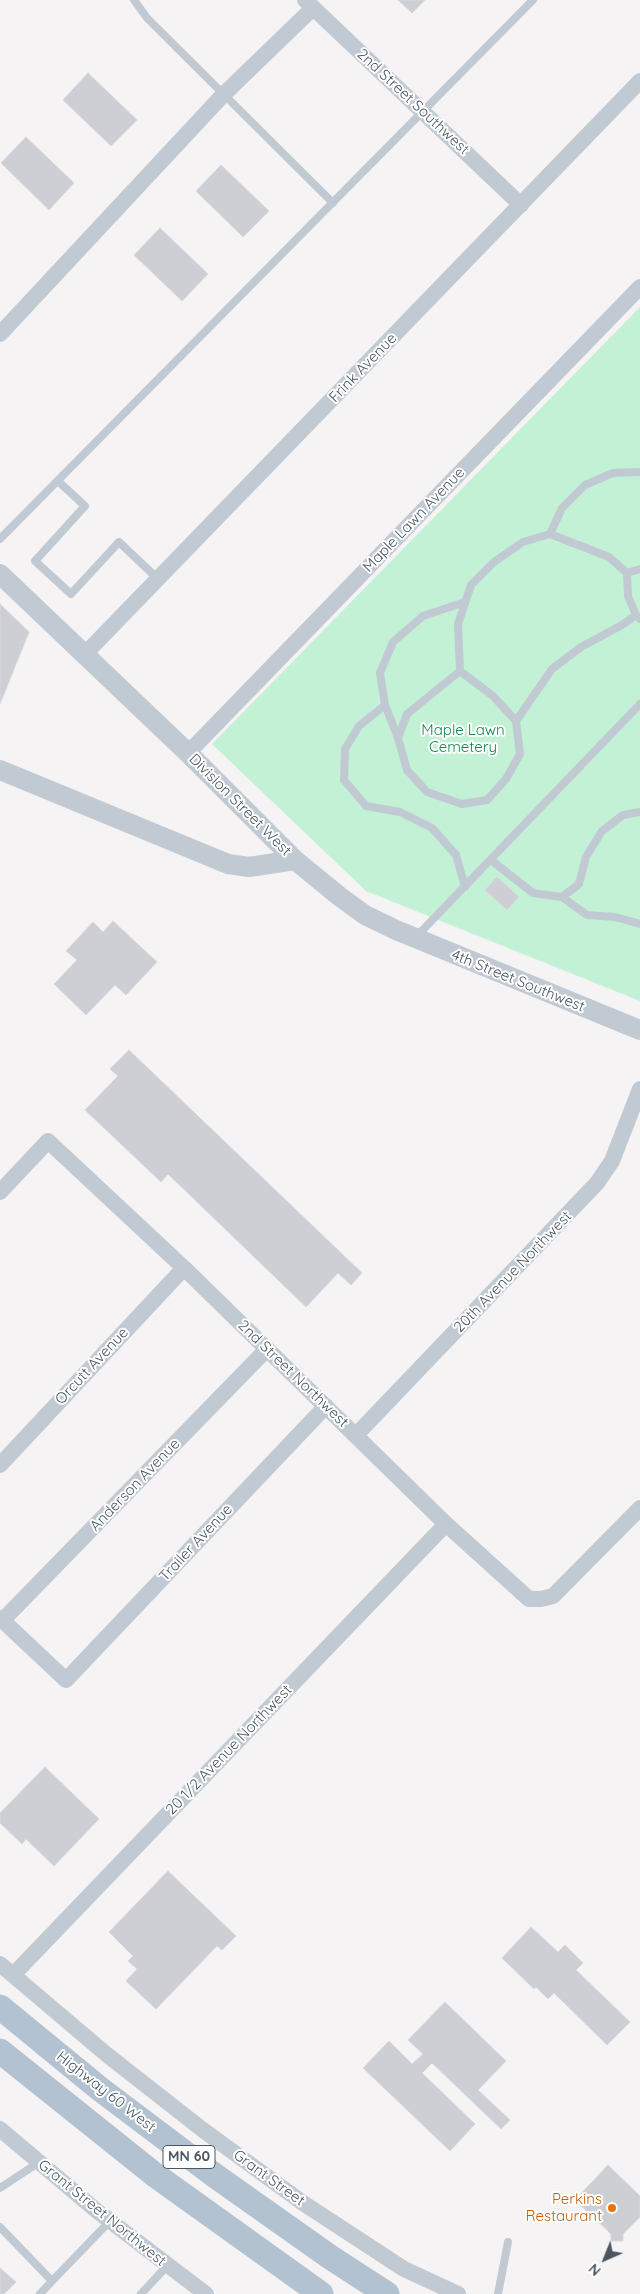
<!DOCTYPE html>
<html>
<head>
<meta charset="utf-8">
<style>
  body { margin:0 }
  #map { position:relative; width:640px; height:2294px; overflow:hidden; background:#f5f3f3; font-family:Quicksand,sans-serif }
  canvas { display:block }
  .north { position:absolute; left:580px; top:2234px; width:50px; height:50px; -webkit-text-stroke:4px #fff; paint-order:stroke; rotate:224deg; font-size:14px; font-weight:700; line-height:20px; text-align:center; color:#4a5661 }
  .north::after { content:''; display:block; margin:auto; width:18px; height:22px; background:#4a5661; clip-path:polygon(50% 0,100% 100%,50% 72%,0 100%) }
</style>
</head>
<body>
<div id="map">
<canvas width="640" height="2294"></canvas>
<div class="north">N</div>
</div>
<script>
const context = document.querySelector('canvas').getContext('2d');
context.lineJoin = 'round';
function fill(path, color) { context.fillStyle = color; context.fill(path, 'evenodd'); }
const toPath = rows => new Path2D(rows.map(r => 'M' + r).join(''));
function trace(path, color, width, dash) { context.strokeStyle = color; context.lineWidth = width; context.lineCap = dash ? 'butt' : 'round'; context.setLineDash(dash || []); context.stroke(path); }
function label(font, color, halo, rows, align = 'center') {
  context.font = font + ' Quicksand,sans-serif'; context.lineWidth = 4; context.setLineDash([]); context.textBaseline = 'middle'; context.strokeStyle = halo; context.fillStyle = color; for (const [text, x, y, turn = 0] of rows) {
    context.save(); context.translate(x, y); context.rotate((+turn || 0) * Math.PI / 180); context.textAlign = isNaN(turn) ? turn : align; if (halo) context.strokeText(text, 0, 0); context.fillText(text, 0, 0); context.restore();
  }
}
fill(toPath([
  [640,307,640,1001,366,891,212,744]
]), '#c3f1d5');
const building = toPath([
  [398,0,425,0,412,13,398,0],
  [88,73,137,120,111,146,63,100,88,73],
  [26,137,74,183,49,210,1,163,26,137],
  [221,165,269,211,243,237,196,191,221,165],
  [160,228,208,274,182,301,134,255,160,228],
  [0,604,29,632,0,704,0,604],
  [497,877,519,897,507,910,485,890,497,877],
  [113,921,157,962,126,995,115,985,86,1015,54,984,77,960,66,951,93,922,103,932,113,921],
  [129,1050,362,1273,351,1285,338,1273,306,1307,168,1174,161,1182,85,1110,118,1076,110,1069,129,1050],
  [45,1767,99,1819,54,1866,26,1839,22,1844,0,1823,0,1813,45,1767],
  [168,1871,236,1936,222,1950,217,1946,156,2009,126,1981,137,1969,128,1961,133,1956,109,1932,168,1871],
  [531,1927,558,1952,565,1945,583,1963,576,1970,630,2022,607,2045,554,1993,548,1999,536,1987,534,1989,502,1958,531,1927],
  [445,2002,506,2061,478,2090,510,2120,501,2129,432,2063,422,2073,475,2124,450,2151,363,2068,389,2041,412,2064,423,2054,408,2040,445,2002],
  [608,2165,640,2196,640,2217,623,2234,623,2241,611,2241,611,2234,575,2200,608,2165],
  [0,2268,16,2282,4,2294,0,2294,0,2268]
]);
fill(building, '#cdcfd5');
trace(building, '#d7d9de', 1);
trace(toPath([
  [134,0,147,18,333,203],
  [58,481,85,506,35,561,71,594,119,542,158,579],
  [550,534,609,557,627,573],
  [0,539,533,0],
  [640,569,627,573,628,596,636,615,640,619],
  [460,671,493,696,516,721,520,754,506,779,487,800,462,804,427,792,407,770,398,738,407,714,460,671],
  [460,671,458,624,471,585,494,562,523,542,550,534,562,508,585,485,613,473,640,472],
  [385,705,359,726,345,749,344,780,366,806,400,812,432,828,456,855,465,887],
  [516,721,552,669,581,647,622,625,636,615],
  [398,738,385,705,380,673,393,642,423,616,465,602],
  [491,860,533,893,562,897,579,884,586,857,602,831,623,815,640,812],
  [562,897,587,915,615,917,640,924],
  [416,937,640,704],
  [0,2188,38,2163],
  [0,2227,52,2281,110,2221],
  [40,2294,52,2281],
  [141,2294,167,2266],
  [498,2294,508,2242]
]), '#c1cad2', 8);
trace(toPath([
  [305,0,521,205],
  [0,334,223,95,313,8],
  [85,654,640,81],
  [188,753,640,287],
  [0,1192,48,1141,184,1268,446,1524,529,1599,541,1599,553,1596,640,1508],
  [356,1435,597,1183,612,1161,640,1089],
  [0,1465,184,1268],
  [0,1618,66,1680,326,1406],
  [3,1620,267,1349],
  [0,1964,106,2054,203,2130,303,2203,404,2269,458,2294],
  [13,1975,446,1524],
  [0,2129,97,2211,206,2294]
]), '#c1cad2', 16);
trace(toPath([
  [0,574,188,753,295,860,249,867,228,864,0,770],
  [295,860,339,896,365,915,396,930,640,1030]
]), '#c1cad2', 20);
trace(toPath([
  [0,2007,100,2089,214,2175,330,2257,387,2294],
  [0,2051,155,2175,321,2294]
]), '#b3c2d1', 25);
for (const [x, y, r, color] of [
  [612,2208,5,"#e8710a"]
]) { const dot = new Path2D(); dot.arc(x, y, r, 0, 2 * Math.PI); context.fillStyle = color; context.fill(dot); trace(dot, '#fff', 2); }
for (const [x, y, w] of [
  [189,2157,52]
]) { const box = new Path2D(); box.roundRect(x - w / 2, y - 11.5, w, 23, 4); context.fillStyle = '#fff'; context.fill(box); trace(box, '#4a5661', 1); }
label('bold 14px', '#4a5661', null, [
  ["MN 60",189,2157]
]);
label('15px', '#4a5661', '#fff', [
  ["2nd Street Southwest",413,102,43],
  ["Frink Avenue",363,368,-46],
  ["Maple Lawn Avenue",414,520,-46],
  ["Division Street West",240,805,45],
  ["4th Street Southwest",518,981,22],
  ["20th Avenue Northwest",513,1272,-46],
  ["Orcutt Avenue",92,1366,-47],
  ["2nd Street Northwest",293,1374,44],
  ["Anderson Avenue",135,1485,-46],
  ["Trailer Avenue",196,1543,-47],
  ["20 1/2 Avenue Northwest",229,1750,-46],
  ["Highway 60 West",106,2092,38],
  ["Grant Street",269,2178,36],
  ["Grant Street Northwest",102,2213,39]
]);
label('15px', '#17864f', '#fff', [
  ["Maple Lawn",463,730],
  ["Cemetery",463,747]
]);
label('15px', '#c56008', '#fff', [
  ["Perkins",602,2199],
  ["Restaurant",602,2216]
], 'right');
</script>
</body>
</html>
